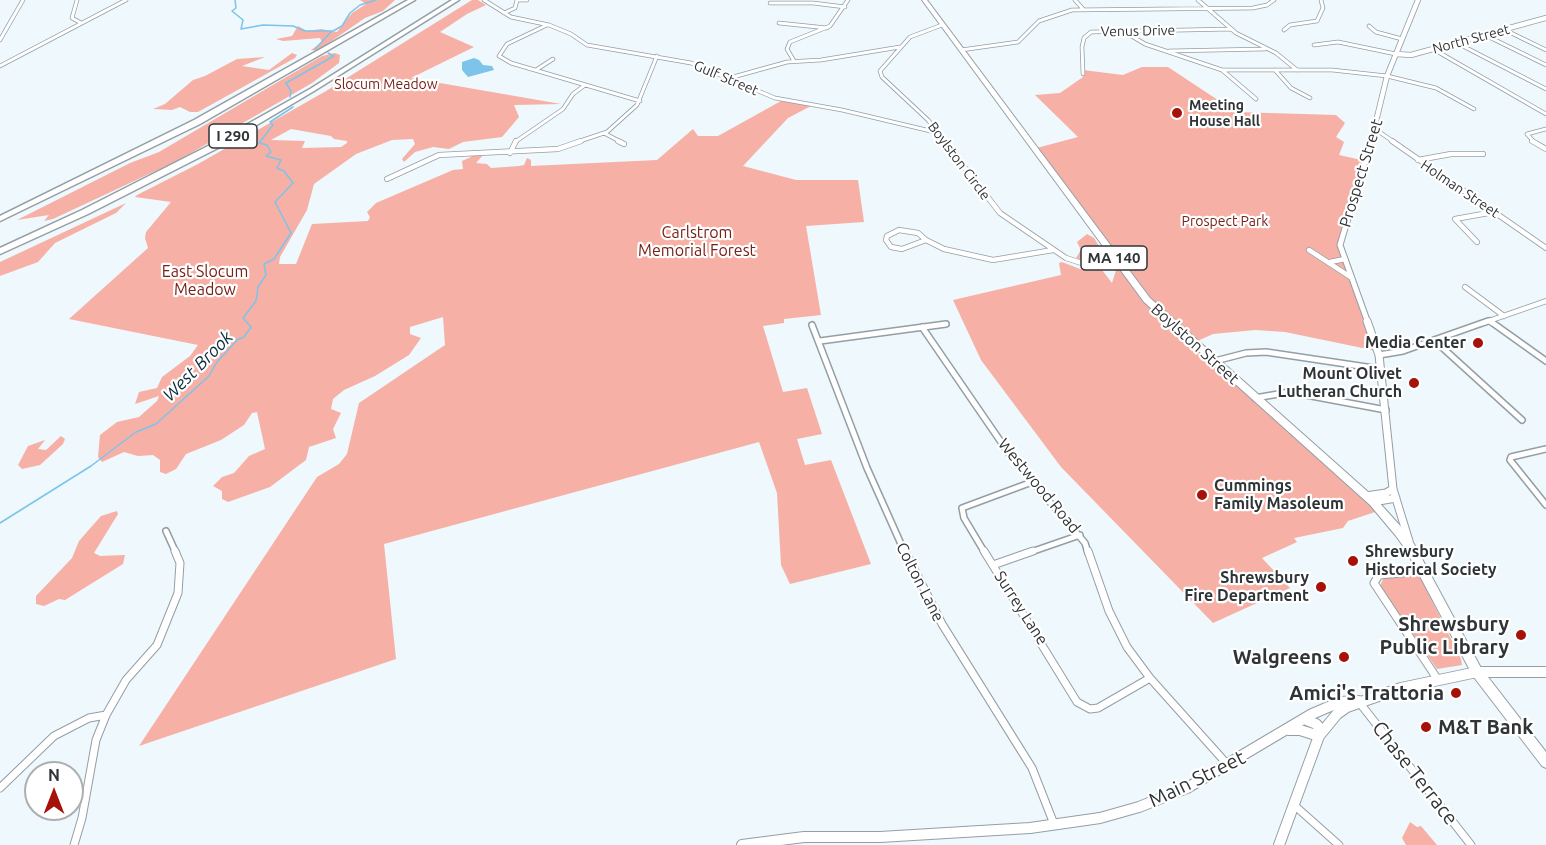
<!DOCTYPE html>
<html>
<head>
<meta charset="utf-8">
<style>
  body { margin:0 }
  #map { position:relative; width:1546px; height:845px; overflow:hidden; background:#eef8fd; font-family:Ubuntu,sans-serif }
  canvas { display:block }
  .north { position:absolute; left:24px; top:761px; width:60px; height:60px; box-sizing:border-box; background:#fff; border:2px solid #acaeaf; border-radius:50%; rotate:0deg; font-size:16px; font-weight:700; line-height:24px; text-align:center; color:#2f3436 }
  .north::after { content:''; display:block; margin:auto; width:21px; height:27px; background:#a6120a; clip-path:polygon(50% 0,100% 100%,50% 72%,0 100%) }
</style>
</head>
<body>
<div id="map">
<canvas width="1546" height="845"></canvas>
<div class="north">N</div>
</div>
<script>
const context = document.querySelector('canvas').getContext('2d');
context.lineJoin = 'round';
function fill(path, color) { context.fillStyle = color; context.fill(path, 'evenodd'); }
const toPath = rows => new Path2D(rows.map(r => 'M' + r).join(''));
function trace(path, color, width, dash) { context.strokeStyle = color; context.lineWidth = width; context.lineCap = dash ? 'butt' : 'round'; context.setLineDash(dash || []); context.stroke(path); }
function label(font, color, halo, rows, align = 'center') {
  context.font = font + ' Ubuntu,sans-serif'; context.lineWidth = 4.5; context.setLineDash([]); context.textBaseline = 'middle'; context.strokeStyle = halo; context.fillStyle = color; for (const [text, x, y, turn = 0] of rows) {
    context.save(); context.translate(x, y); context.rotate((+turn || 0) * Math.PI / 180); context.textAlign = isNaN(turn) ? turn : align; if (halo) context.strokeText(text, 0, 0); context.fillText(text, 0, 0); context.restore();
  }
}
fill(toPath([
  [360,0,395,0,383,11,365,18,317,51,311,50,322,42,320,38,283,41,276,39,292,36,298,26,307,31,321,29,337,32,352,13,366,4],
  [472,0,478,0,486,5,467,14,440,32,474,47,411,78,561,104,514,105,519,117,502,137,463,142,449,149,433,147,415,152,404,162,402,159,415,144,413,139,392,140,356,154,314,184,307,210,280,257,279,264,296,264,312,224,368,221,370,217,367,212,376,203,453,170,463,169,462,161,471,157,474,150,484,154,476,163,487,164,491,168,519,166,524,165,527,158,531,160,531,166,657,160,693,129,698,136,718,136,781,101,811,106,788,118,743,166,796,180,858,180,864,222,806,226,821,315,784,319,784,323,763,326,783,392,807,388,822,434,797,439,805,465,831,460,871,564,790,584,781,565,777,493,759,442,384,544,396,659,139,746,317,477,339,464,347,454,359,403,445,345,443,317,410,327,410,334,421,338,409,355,375,376,344,390,333,399,331,409,341,413,333,429,336,438,309,447,306,460,270,487,228,502,222,499,222,491,213,486,222,477,234,473,249,456,265,449,257,412,252,413,244,425,221,440,186,454,176,469,166,474,160,472,160,460,153,455,138,456,124,452,102,462,98,457,100,435,117,422,139,417,157,401,159,396,135,404,139,392,157,388,162,377,190,356,198,345,69,319,148,248,145,238,146,232,171,202,135,197,137,195,198,164,326,91],
  [291,129,331,136,334,139,347,141,347,143,341,147,302,148,305,141,271,140],
  [292,53,297,55,295,58,198,112,190,112,180,107,172,110,153,109,165,104,193,80,205,76,237,59,265,57,242,66,269,70],
  [335,53,340,55,339,63,312,83,179,160,53,219,44,221,49,215,17,220,130,163,159,152,322,56],
  [1142,67,1168,67,1236,112,1336,115,1345,123,1336,137,1344,142,1339,155,1366,161,1341,238,1377,351,1285,332,1255,330,1213,334,1193,343,1381,510,1348,521,1343,528,1294,538,1297,542,1262,558,1290,588,1213,623,1061,467,981,360,953,300,1061,275,1059,263,1062,262,1080,269,1099,266,1112,283,1118,264,1033,149,1078,137,1035,95,1060,93,1083,77,1083,70,1123,75],
  [126,203,116,213,55,243,38,262,0,276,0,262],
  [1087,234,1094,238,1106,257,1103,261,1092,263,1076,258,1081,250,1077,242],
  [61,436,65,439,63,444,40,465,22,469,18,465,28,446,45,440,38,449,46,450],
  [117,511,118,514,94,553,100,556,125,555,123,564,65,600,59,599,44,606,36,604,36,596,72,558,79,541,101,516],
  [1415,575,1420,577,1461,659,1462,665,1437,669,1380,586,1383,579,1389,577],
  [1410,822,1417,827,1421,826,1437,845,1406,845,1402,838]
]), '#f7b0a5');
fill(toPath([
  [474,58,479,60,483,65,492,66,494,70,468,77,462,70,462,62]
]), '#7dc3ea');
trace(toPath([
  [235,0,236,8,232,11,243,20,241,29,263,25,293,26,305,31,332,31,315,49],
  [333,31,342,26,350,13,360,5,376,0],
  [290,97,291,91,286,83,334,56,328,53],
  [0,523,91,466,136,432,156,424,209,376,217,362,237,340,244,337,251,327,243,318,256,301,258,287,266,275,264,264,274,259,291,233,275,202,293,183,284,171,277,168,281,160,266,156,271,152,267,145,259,143,273,125,270,122,293,107]
]), '#7dc3ea', 1.5);
const minorFar3 = toPath([
  [77,0,72,18,81,23],
  [484,0,511,17,549,25,571,34,587,45,691,63,775,98,842,110,939,133],
  [517,0,527,0],
  [1075,0,1083,9],
  [1198,0,1236,33,1276,53,1297,70],
  [770,3,813,3,845,7],
  [504,13,515,8,517,0],
  [779,23,827,28],
  [547,25,507,44,499,56,511,63,640,101],
  [942,25,910,37,880,71,882,77,928,120,945,142],
  [1369,26,1376,32,1402,39],
  [1284,30,1290,25,1317,21,1323,8,1321,0],
  [1505,30,1546,50],
  [1123,31,1145,44,1222,70,1256,99],
  [1485,35,1546,65],
  [0,40,23,0],
  [1457,43,1546,89],
  [1314,45,1338,42,1396,54],
  [1433,49,1546,114],
  [961,50,1018,42,1039,21,1072,10,1253,8,1267,5,1274,0],
  [1169,51,1265,49],
  [794,61,787,49,790,42,830,26,848,0],
  [0,66,126,0],
  [536,70,553,59],
  [1222,70,1332,70,1387,76,1436,88,1474,109],
  [1275,70,1291,88,1310,98],
  [1083,74,1082,47,1084,38,1091,32,1231,29],
  [726,79,787,62,821,60,900,47],
  [1375,129,1394,142],
  [604,133,621,142],
  [515,142,563,109,573,94,585,85],
  [577,142,607,132,637,105,657,56],
  [1534,142,1527,134,1546,129]
]);
const minorFar2 = toPath([
  [618,141,624,144],
  [944,141,1000,213,1066,258,1091,266,1118,264],
  [1392,141,1546,248],
  [1532,141,1546,149],
  [510,153,516,141],
  [1418,160,1451,154,1483,154],
  [387,179,439,155,558,149,581,141],
  [899,230,918,233,926,240,902,249,891,247,886,240,887,236,899,230],
  [926,240,944,249,993,260,1053,250],
  [1477,242,1455,219,1494,212],
  [1309,250,1352,278],
  [1330,262,1345,259],
  [1465,287,1504,316],
  [1489,321,1492,323],
  [1483,323,1546,301]
]);
const minorFar1 = toPath([
  [1490,321,1546,361],
  [812,325,867,468,905,553],
  [922,327,1012,458,1085,543,1088,553],
  [1434,340,1522,420],
  [820,341,946,324],
  [1379,355,1403,351,1488,321],
  [1215,361,1246,353,1266,352,1380,369],
  [1255,398,1290,392,1386,410],
  [1546,449,1511,457,1510,460,1546,505],
  [166,531,176,553],
  [985,553,964,518,962,508,1032,482],
  [1028,553,1080,535]
]);
const minor = toPath([
  [905,551,942,624,1032,768,1054,824],
  [984,551,1077,702,1090,709,1098,708,1150,678],
  [1088,551,1109,611,1127,647,1150,678,1227,764],
  [993,565,1033,551],
  [1423,571,1379,575,1374,583,1438,680],
  [1359,702,1471,845],
  [0,788,54,736,89,718,106,715],
  [1294,805,1339,845],
  [74,845,82,818,96,740,106,715,126,680,157,645,178,593,180,563,175,551]
]);
const tertiaryFar2 = toPath([
  [1396,54,1411,55,1546,18],
  [1371,142,1387,76,1418,0]
]);
const tertiaryFar1 = toPath([
  [1368,323,1340,245,1371,141]
]);
const tertiary = toPath([
  [1367,321,1379,355,1393,489,1409,541],
  [1366,496,1386,493,1393,489],
  [1373,502,1396,498]
]);
const secondary = toPath([
  [1304,719,1316,724,1322,731],
  [1289,730,1300,730,1319,736],
  [742,845,804,837,880,837,1030,828,1100,818,1139,807,1187,788,1312,714,1340,702,1359,701],
  [1279,845,1319,736,1337,714,1347,707,1401,688,1477,672,1546,672]
]);
const primary = toPath([
  [922,0,927,0,1150,298,1376,499,1404,530,1414,544,1481,668,1546,752,1546,768,1542,766,1473,676,1406,550,1396,536,1370,505,1144,302,922,0]
]);
const motorway = toPath([
  [408,0,415,0,200,124,0,221,0,216,194,120,408,0],
  [452,0,459,0,314,91,218,148,88,214,0,254,0,248,82,210,212,144,310,89,452,0]
]);
trace(minorFar3, '#949fa5', 4.5);
trace(minorFar2, '#949fa5', 6);
trace(minorFar1, '#949fa5', 8);
trace(minor, '#949fa5', 9);
trace(tertiaryFar2, '#949fa5', 6);
trace(tertiaryFar1, '#949fa5', 7);
trace(tertiary, '#949fa5', 9);
trace(secondary, '#949fa5', 12);
trace(primary, '#949fa5', 2);
trace(motorway, '#949fa5', 3);
trace(minorFar3, '#fff', 3);
trace(minorFar2, '#fff', 4.5);
trace(minorFar1, '#fff', 5);
trace(minor, '#fff', 7);
trace(tertiaryFar2, '#fff', 4.5);
trace(tertiaryFar1, '#fff', 5);
trace(tertiary, '#fff', 7);
trace(secondary, '#fff', 10);
fill(primary, '#fff');
fill(motorway, '#fff');
for (const [x, y, r, color] of [
  [1177,113,6,"#a6120a"],
  [1478,343,6,"#a6120a"],
  [1414,383,6,"#a6120a"],
  [1202,495,6,"#a6120a"],
  [1353,561,6,"#a6120a"],
  [1321,587,6,"#a6120a"],
  [1521,635,6,"#a6120a"],
  [1344,657,6,"#a6120a"],
  [1456,693,6,"#a6120a"],
  [1426,727,6,"#a6120a"]
]) { const dot = new Path2D(); dot.arc(x, y, r, 0, 2 * Math.PI); context.fillStyle = color; context.fill(dot); trace(dot, '#fff', 2); }
label('14px', '#2f3436', '#fff', [
  ["Venus Drive",1138,31,-1],
  ["North Street",1471,39,-15],
  ["Gulf Street",726,78,23],
  ["Boylston Circle",959,161,53],
  ["Holman Street",1460,189,34]
]);
label('14px', '#772219', '#fff', [
  ["Slocum Meadow",386,84],
  ["Prospect Park",1225,221]
]);
label('bold 14px', '#2f3436', '#fff', [
  ["Meeting",1189,105],
  ["House Hall",1189,121]
], 'left');
for (const [x, y, w] of [
  [233,136,48],
  [1114,258,66]
]) { const box = new Path2D(); box.roundRect(x - w / 2, y - 12, w, 24, 4.5); context.fillStyle = '#fff'; context.fill(box); trace(box, '#2f3436', 1.5); }
label('bold 15px', '#2f3436', null, [
  ["I 290",233,136],
  ["MA 140",1114,258]
]);
label('16px', '#2f3436', '#fff', [
  ["Prospect Street",1361,173,-73],
  ["Boylston Street",1195,344,42],
  ["Westwood Road",1039,486,50],
  ["Colton Lane",920,582,63],
  ["Surrey Lane",1021,608,57]
]);
label('16px', '#772219', '#fff', [
  ["Carlstrom",697,233],
  ["Memorial Forest",697,251],
  ["East Slocum",205,272],
  ["Meadow",205,290]
]);
label('bold 16px', '#2f3436', '#fff', [
  ["Media Center",1466,343],
  ["Mount Olivet",1402,374],
  ["Lutheran Church",1402,392],
  ["Cummings",1214,486,"left"],
  ["Family Masoleum",1214,504,"left"],
  ["Shrewsbury",1365,552,"left"],
  ["Historical Society",1365,570,"left"],
  ["Shrewsbury",1309,578],
  ["Fire Department",1309,596]
], 'right');
label('italic 18px', '#0d2e3e', '#fff', [
  ["West Brook",198,366,-45]
]);
label('bold 20px', '#2f3436', '#fff', [
  ["Shrewsbury",1509,624],
  ["Public Library",1509,647],
  ["Walgreens",1332,657],
  ["Amici's Trattoria",1444,693],
  ["M&T Bank",1438,727,"left"]
], 'right');
label('20px', '#2f3436', '#fff', [
  ["Chase Terrace",1415,773,52],
  ["Main Street",1197,779,-26]
]);
</script>
</body>
</html>
